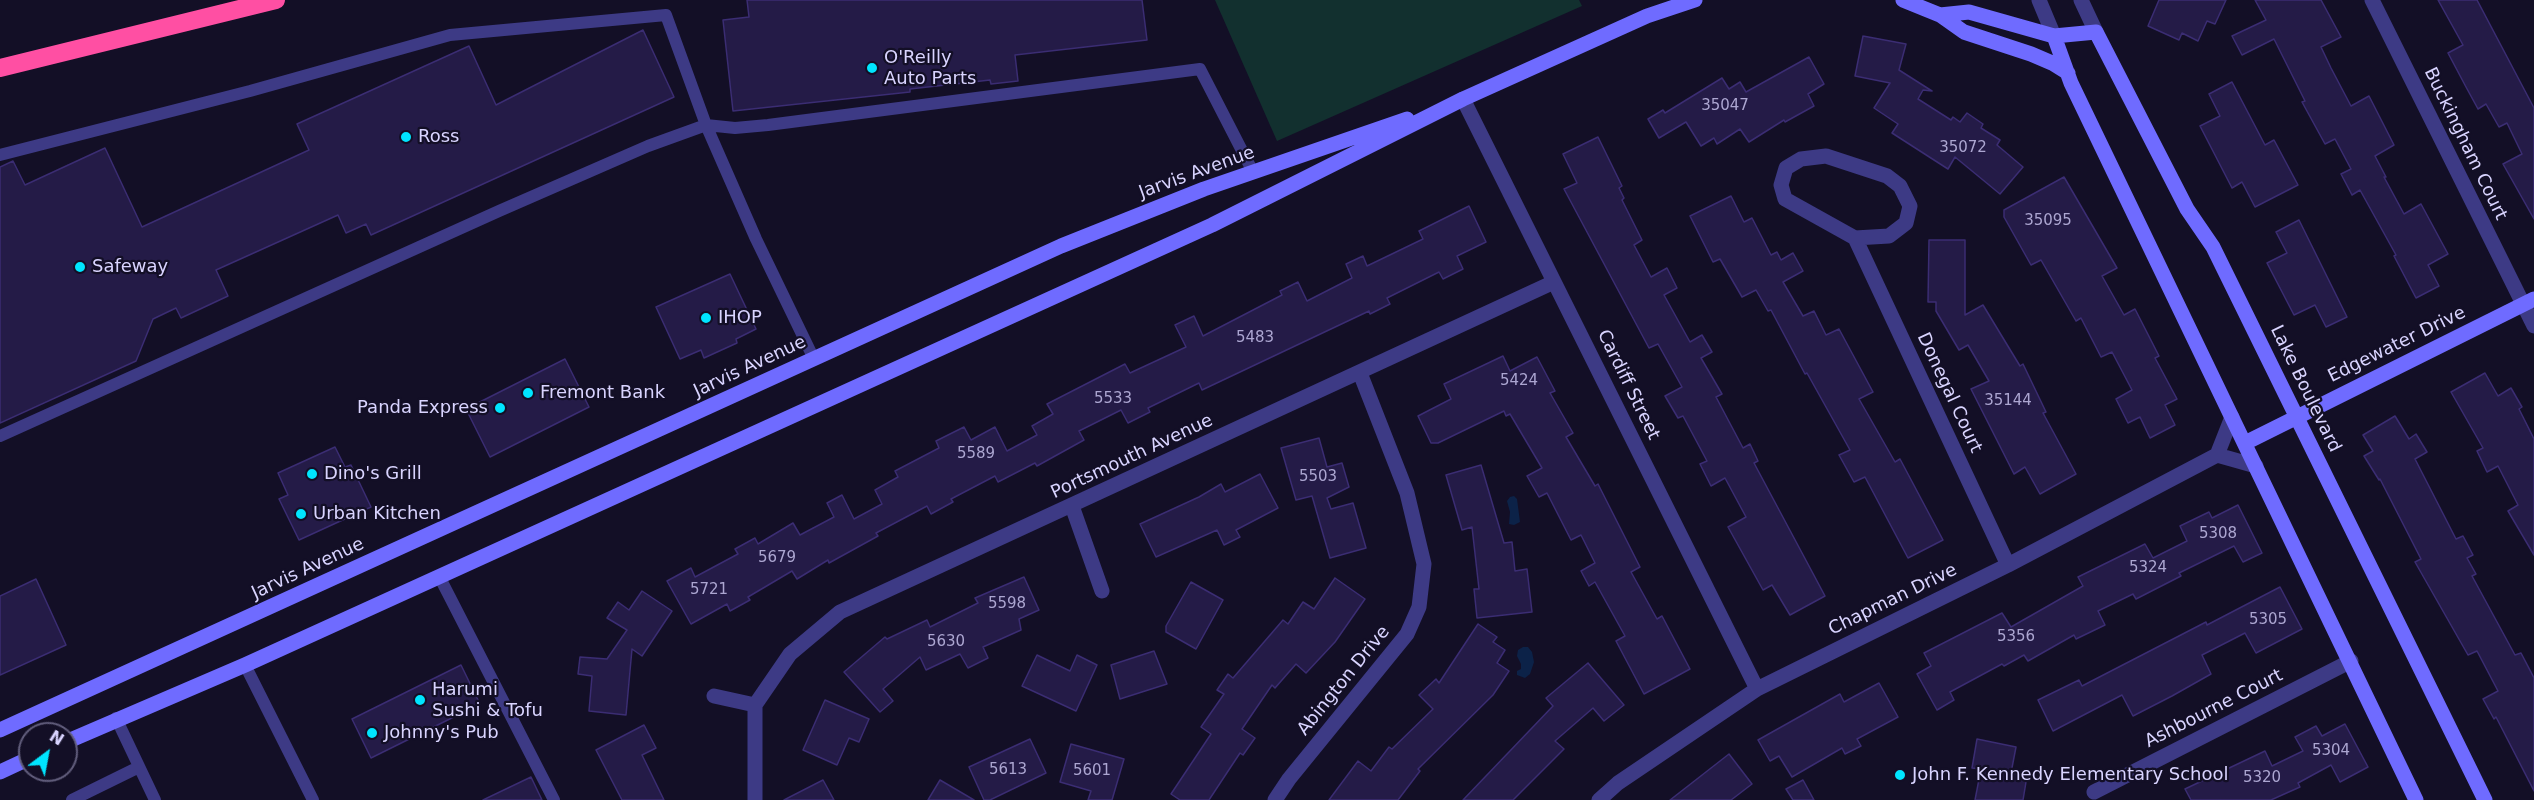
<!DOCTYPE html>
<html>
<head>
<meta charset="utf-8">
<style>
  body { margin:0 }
  #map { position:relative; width:2534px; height:800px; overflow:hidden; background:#130f26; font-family:"DejaVu Sans",sans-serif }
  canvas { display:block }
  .north { position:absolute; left:18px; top:722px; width:60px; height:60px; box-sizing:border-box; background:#130f26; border:2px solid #625e7d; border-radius:50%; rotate:32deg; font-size:16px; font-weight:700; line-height:24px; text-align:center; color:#d9d4ff }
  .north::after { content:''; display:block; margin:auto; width:21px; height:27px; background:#00e5ff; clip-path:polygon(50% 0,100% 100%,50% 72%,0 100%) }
</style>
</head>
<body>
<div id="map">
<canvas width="2534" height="800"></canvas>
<div class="north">N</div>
</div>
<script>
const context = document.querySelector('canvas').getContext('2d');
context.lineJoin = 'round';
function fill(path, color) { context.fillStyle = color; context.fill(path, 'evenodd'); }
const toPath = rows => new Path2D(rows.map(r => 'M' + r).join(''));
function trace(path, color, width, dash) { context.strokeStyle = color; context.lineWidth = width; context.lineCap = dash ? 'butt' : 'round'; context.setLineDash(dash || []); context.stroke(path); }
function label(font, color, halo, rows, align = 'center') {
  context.font = font + ' "DejaVu Sans",sans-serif'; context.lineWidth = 4.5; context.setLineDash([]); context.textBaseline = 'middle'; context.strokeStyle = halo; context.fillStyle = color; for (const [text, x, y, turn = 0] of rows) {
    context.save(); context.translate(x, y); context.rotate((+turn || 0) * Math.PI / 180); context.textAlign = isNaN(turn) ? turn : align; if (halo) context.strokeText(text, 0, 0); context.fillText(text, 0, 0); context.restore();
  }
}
fill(toPath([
  [1215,0,1579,0,1582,6,1277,141]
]), '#12302f');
fill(toPath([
  [1514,496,1517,499,1520,522,1514,525,1509,524,1510,512,1507,501,1510,497],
  [1523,647,1528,647,1532,652,1534,662,1530,674,1525,678,1517,675,1517,671,1521,669,1521,664,1517,656,1518,650]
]), '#0c2248');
const building = toPath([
  [747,0,1142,0,1147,40,1015,55,1018,81,991,84,990,80,910,89,910,92,733,111,723,20,749,17,747,0],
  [2159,0,2226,0,2215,24,2207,21,2198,41,2182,33,2179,40,2148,26,2159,0],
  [2255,0,2321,0,2341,37,2321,47,2331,68,2351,106,2369,96,2394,145,2375,156,2386,177,2384,177,2404,214,2421,204,2448,254,2428,265,2439,286,2416,298,2394,256,2396,255,2360,190,2352,195,2341,174,2351,169,2335,139,2325,144,2302,102,2305,101,2274,39,2242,55,2232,36,2266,20,2255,0],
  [2438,0,2477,0,2534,108,2534,219,2503,164,2522,154,2507,123,2499,127,2486,104,2478,109,2466,87,2448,53,2463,45,2438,0],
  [643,30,674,97,371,235,366,224,346,233,338,215,216,270,228,296,181,318,176,308,153,319,136,361,0,423,0,167,13,161,25,185,105,148,142,227,309,150,297,124,469,46,496,105,643,30],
  [1863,36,1906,44,1899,70,1932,91,1923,90,1918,99,1951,120,1953,117,1960,122,1967,113,1983,124,1981,128,2000,140,1997,145,2023,167,2000,194,1955,157,1948,169,1892,133,1898,124,1874,108,1890,83,1855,76,1863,36],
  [1809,57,1824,84,1808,94,1814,106,1785,122,1784,120,1749,142,1740,129,1717,144,1714,138,1701,146,1686,122,1659,138,1648,119,1663,110,1665,113,1722,78,1729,89,1740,82,1746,92,1809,57],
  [2232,82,2265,145,2274,140,2298,185,2255,207,2242,182,2232,188,2200,126,2220,116,2209,94,2232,82],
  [1598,137,1622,186,1619,188,1624,198,1622,200,1642,240,1634,245,1651,277,1667,268,1677,288,1664,295,1690,342,1702,335,1712,352,1701,358,1722,394,1716,397,1743,448,1750,444,1758,461,1754,463,1825,596,1790,615,1772,585,1763,590,1728,527,1746,517,1725,478,1711,486,1700,464,1707,461,1683,416,1678,418,1665,396,1682,387,1658,344,1649,348,1564,189,1577,183,1563,154,1598,137],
  [2064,177,2117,268,2102,276,2124,315,2135,309,2159,356,2155,358,2177,399,2165,405,2175,425,2150,438,2140,417,2128,423,2116,399,2132,390,2112,352,2101,357,2081,318,2076,321,2041,260,2031,265,2004,217,2004,210,2064,177],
  [1731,196,1744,222,1752,218,1771,255,1777,252,1781,260,1793,253,1803,271,1783,282,1803,316,1814,311,1826,335,1839,329,1873,392,1859,399,1895,462,1900,459,1943,540,1908,558,1865,477,1854,482,1839,455,1850,450,1807,373,1805,374,1771,310,1768,311,1756,290,1742,297,1720,259,1713,262,1690,216,1731,196],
  [1469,206,1486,242,1457,256,1463,269,1443,279,1439,272,1387,298,1390,304,1370,314,1369,311,1202,390,1199,383,1148,408,1150,412,1128,423,1121,410,1079,431,1084,440,1037,466,1035,463,998,482,995,476,951,499,953,502,931,514,927,506,876,533,878,536,829,563,828,560,797,579,792,571,748,597,750,600,730,611,727,604,691,624,667,581,691,568,695,577,738,554,735,549,755,538,758,544,793,523,800,535,834,517,827,503,842,495,854,519,882,504,875,490,898,477,895,471,939,448,936,441,964,427,971,440,995,427,1007,451,1037,435,1032,426,1053,414,1047,404,1125,364,1130,373,1186,347,1175,325,1194,316,1203,336,1282,295,1280,291,1298,282,1307,301,1352,278,1346,264,1363,256,1367,266,1423,239,1419,231,1469,206],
  [2299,220,2347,317,2326,327,2315,305,2294,315,2267,263,2287,253,2276,232,2299,220],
  [1929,240,1965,240,1965,315,1983,305,2020,366,2023,364,2046,412,2043,413,2076,474,2040,494,2025,467,2014,474,1971,389,1989,381,1968,345,1959,350,1936,311,1936,302,1928,302,1929,240],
  [730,274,756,329,736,339,737,343,704,358,701,350,680,359,656,307,730,274],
  [1503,356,1510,371,1537,357,1555,391,1550,393,1573,433,1566,437,1595,486,1598,484,1640,567,1631,572,1657,619,1662,616,1690,669,1644,694,1616,641,1625,636,1595,582,1589,586,1581,571,1595,563,1581,535,1571,540,1547,493,1539,497,1527,476,1542,468,1510,414,1506,416,1504,411,1438,443,1431,443,1418,416,1451,399,1444,384,1503,356],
  [565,359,589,407,490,457,466,409,565,359],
  [2485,373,2498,396,2511,388,2522,407,2519,409,2534,439,2534,555,2508,511,2518,505,2498,466,2487,472,2477,451,2483,448,2451,392,2485,373],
  [2395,416,2409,439,2416,434,2427,452,2415,459,2456,539,2463,536,2473,555,2467,558,2476,574,2472,576,2515,655,2521,653,2534,678,2534,791,2496,717,2494,719,2483,699,2498,691,2477,651,2468,655,2415,562,2421,559,2380,479,2379,480,2364,456,2373,451,2363,435,2395,416],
  [1319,438,1327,467,1342,463,1349,487,1327,498,1331,509,1353,503,1366,548,1330,558,1312,496,1296,500,1281,448,1319,438],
  [335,447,345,467,351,465,371,507,299,540,279,499,288,495,278,473,335,447],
  [1481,465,1504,543,1512,542,1515,571,1527,569,1532,612,1477,618,1474,589,1479,589,1472,527,1462,530,1446,475,1481,465],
  [1260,474,1278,508,1236,530,1240,537,1224,545,1217,530,1156,557,1140,524,1199,497,1221,484,1225,492,1260,474],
  [2238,505,2262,553,2243,562,2234,546,2179,573,2181,576,2136,599,2133,594,2098,611,2105,625,2076,639,2074,635,2028,661,2024,655,2004,666,2002,664,1950,692,1954,700,1937,710,1917,674,1931,666,1924,653,2002,613,2011,627,2083,586,2078,577,2145,544,2153,558,2187,541,2180,526,2209,512,2212,518,2238,505],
  [1024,577,1039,610,1019,619,1021,630,983,647,988,658,968,668,960,654,926,670,920,657,883,689,893,701,880,712,844,672,885,637,887,639,927,620,930,627,978,603,975,598,1024,577],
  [1335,578,1365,599,1335,642,1306,673,1296,664,1275,688,1272,685,1242,729,1255,738,1243,755,1240,753,1209,800,1180,800,1171,794,1211,734,1201,727,1224,694,1217,690,1228,674,1233,678,1283,620,1288,624,1303,602,1314,609,1335,578],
  [36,579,66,645,0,675,0,596,36,579],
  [1191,582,1223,600,1196,649,1166,632,1166,626,1191,582],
  [2280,587,2302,629,2256,653,2245,633,2202,655,2211,674,2172,696,2133,716,2122,695,2053,731,2038,700,2079,680,2082,686,2206,622,2207,625,2280,587],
  [642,591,672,611,642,656,632,649,626,715,589,711,592,676,578,674,580,657,607,659,627,630,607,618,618,602,629,610,642,591],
  [1478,624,1497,637,1493,642,1505,650,1497,663,1509,671,1493,695,1418,769,1420,771,1398,800,1329,800,1358,761,1371,771,1389,747,1392,749,1433,709,1419,695,1436,679,1439,683,1478,624],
  [1154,651,1167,684,1120,699,1111,665,1154,651],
  [1037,655,1070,671,1077,655,1097,665,1076,711,1022,686,1037,655],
  [1588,663,1624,705,1604,721,1593,708,1555,741,1564,749,1513,800,1463,800,1553,706,1546,698,1588,663],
  [461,665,480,704,371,758,352,719,461,665],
  [1879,683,1898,717,1857,739,1861,746,1845,754,1842,748,1792,777,1779,756,1770,761,1758,740,1840,694,1844,702,1879,683],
  [825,700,869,719,859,742,849,738,837,765,803,750,825,700],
  [2345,724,2368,767,2340,782,2331,765,2298,783,2300,787,2271,800,2191,800,2185,789,2265,751,2272,766,2303,751,2295,737,2316,726,2322,736,2345,724],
  [644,725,656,748,642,755,664,800,622,800,596,750,644,725],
  [1030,739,1046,773,990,800,984,800,969,767,1030,739],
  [1977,739,2016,747,2011,773,2027,776,2023,800,1975,800,1981,769,1972,768,1977,739],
  [1071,744,1124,759,1112,800,1088,800,1091,791,1060,782,1071,744],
  [1729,754,1752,784,1731,800,1670,800,1729,754],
  [531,777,542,800,483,800,531,777],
  [823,780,834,800,784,800,823,780],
  [940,780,974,800,928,800,940,780],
  [1803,780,1814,800,1793,800,1786,789,1803,780]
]);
fill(building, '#241b47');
trace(building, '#3b2d73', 1.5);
trace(toPath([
  [0,155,250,91,450,35,666,15,706,125,756,239,814,359],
  [0,436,499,211,648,146,706,125,735,128,768,125,1200,69,1253,172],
  [439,576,554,800],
  [245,665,313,800],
  [116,718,155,800],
  [72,800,139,767]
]), '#3d3a85', 12);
trace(toPath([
  [2039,0,2054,36],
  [2081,0,2096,32],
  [2372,0,2534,326],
  [1463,99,1757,689],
  [1855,238,1889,236,1906,223,1910,206,1900,186,1887,176,1826,156,1801,159,1786,168,1781,185,1785,199,1855,238,2008,565],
  [2217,455,2256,466],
  [1072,506,1102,591],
  [714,696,755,705],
  [755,705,790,654,840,612,1554,282],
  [2094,792,2351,661],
  [755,800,755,705],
  [1275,800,1289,779,1407,634,1419,607,1424,564,1407,493,1360,373],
  [1599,800,1618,783,1757,689,2008,565,2217,455,2232,417]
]), '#3d3a85', 15);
trace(toPath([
  [1903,0,1940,15,1969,12,2054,36,2096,32,2187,209,2213,247,2485,800],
  [1940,15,1964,32,2031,54,2052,63,2068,73],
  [2054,36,2071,83,2416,800],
  [2245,443,2534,299],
  [0,730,1061,246,1204,189,1407,119],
  [66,742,245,665,1212,225,1463,99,1647,16,1695,0],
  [0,772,30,758]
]), '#6f6bff', 15);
trace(toPath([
  [0,68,276,0]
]), '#ff4fa3', 18);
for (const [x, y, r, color] of [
  [872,68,6,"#00e5ff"],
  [406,137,6,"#00e5ff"],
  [80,267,6,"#00e5ff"],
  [706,318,6,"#00e5ff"],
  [528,393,6,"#00e5ff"],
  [500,408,6,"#00e5ff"],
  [312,474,6,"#00e5ff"],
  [301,514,6,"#00e5ff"],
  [420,700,6,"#00e5ff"],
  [372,733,6,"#00e5ff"],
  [1900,775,6,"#00e5ff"]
]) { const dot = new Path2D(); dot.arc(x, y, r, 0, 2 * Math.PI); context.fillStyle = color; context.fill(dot); trace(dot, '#130f26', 2); }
label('15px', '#aca6d1', null, [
  ["35047",1725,106],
  ["35072",1963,148],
  ["35095",2048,221],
  ["5483",1255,338],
  ["5424",1519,381],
  ["5533",1113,399],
  ["35144",2008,401],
  ["5589",976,454],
  ["5503",1318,477],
  ["5308",2218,534],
  ["5679",777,558],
  ["5324",2148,568],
  ["5721",709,590],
  ["5598",1007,604],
  ["5305",2268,620],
  ["5356",2016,637],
  ["5630",946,642],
  ["5304",2331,751],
  ["5613",1008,770],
  ["5601",1092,771],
  ["5320",2262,778]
]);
label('18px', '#d9d4ff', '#130f26', [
  ["O'Reilly",884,58],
  ["Auto Parts",884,79],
  ["Ross",418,137],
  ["Safeway",92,267],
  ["IHOP",718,318],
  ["Fremont Bank",540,393],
  ["Panda Express",488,408,"right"],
  ["Dino's Grill",324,474],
  ["Urban Kitchen",313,514],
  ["Harumi",432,690],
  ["Sushi & Tofu",432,711],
  ["Johnny's Pub",384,733],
  ["John F. Kennedy Elementary School",1912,775]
], 'left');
label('18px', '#d9d4ff', '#130f26', [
  ["Buckingham Court",2465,144,64],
  ["Jarvis Avenue",1197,173,-20],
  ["Edgewater Drive",2397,345,-26],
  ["Jarvis Avenue",750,367,-25],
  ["Cardiff Street",1628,385,64],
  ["Lake Boulevard",2305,389,64],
  ["Donegal Court",1949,393,65],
  ["Portsmouth Avenue",1132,457,-25],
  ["Jarvis Avenue",308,569,-25],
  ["Chapman Drive",1893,600,-26],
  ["Abington Drive",1344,681,-51],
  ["Ashbourne Court",2214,709,-27]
]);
</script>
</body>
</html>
